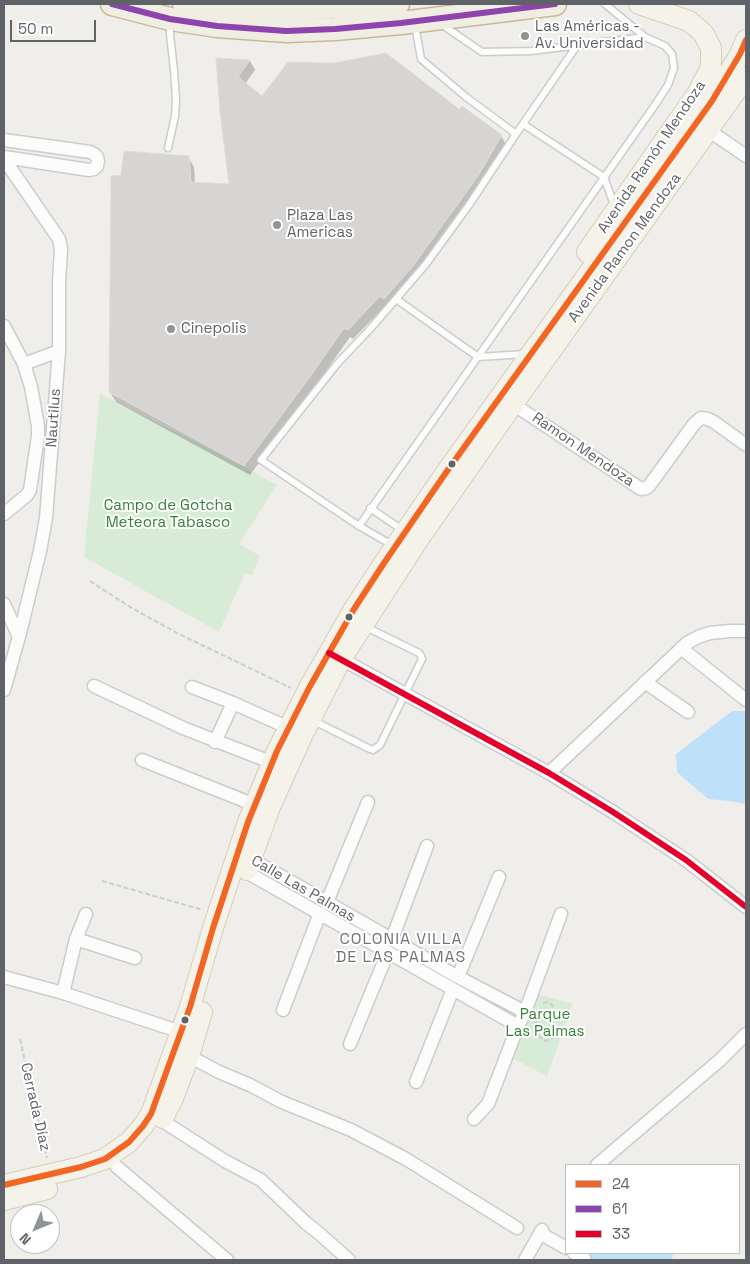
<!DOCTYPE html>
<html>
<head>
<meta charset="utf-8">
<style>
  body { margin:0 }
  #map { position:relative; width:750px; height:1264px; overflow:hidden; background:#efeeea; font-family:"Space Grotesk",sans-serif }
  canvas { display:block }
  .frame { position:absolute; inset:0; border:5px solid #5f6368; pointer-events:none }
  .legend { position:absolute; left:565px; top:1164px; width:175px; height:90px; box-sizing:border-box; background:#fff; border:1px solid #bfc1c3; margin:0; padding:6px 9px; list-style:none; font-size:15px; color:#5f6368 }
  .legend li { display:flex; align-items:center; gap:10px; height:25px }
  .legend b { width:25px; border:1px solid #bfc1c3 }
  .north { position:absolute; left:10px; top:1204px; width:50px; height:50px; box-sizing:border-box; background:#fff; border:1px solid #bfc1c3; border-radius:50%; rotate:225deg; font-size:14px; font-weight:700; line-height:20px; text-align:center; color:#5f6368 }
  .north::after { content:''; display:block; margin:auto; width:18px; height:22px; background:#919496; clip-path:polygon(50% 0,100% 100%,50% 72%,0 100%) }
  .scale { position:absolute; left:10px; top:20px; width:86px; height:22px; box-sizing:border-box; border:2px solid #5f6368; border-top:0; padding-left:6px; font-size:15px; line-height:18px; white-space:nowrap; color:#5f6368; -webkit-text-stroke:4px #fff; paint-order:stroke }
</style>
</head>
<body>
<div id="map">
<canvas width="750" height="1264"></canvas>
<div class="frame"></div>
<ul class="legend">
<li><b style="height:6px;background:#f26522"></b>24</li>
<li><b style="height:6px;background:#8e44ad"></b>61</li>
<li><b style="height:6px;background:#e4002b"></b>33</li>
</ul>
<div class="north">N</div>
<div class="scale">50 m</div>
</div>
<script>
const context = document.querySelector('canvas').getContext('2d');
context.lineJoin = 'round';
function fill(path, color) { context.fillStyle = color; context.fill(path, 'evenodd'); }
const toPath = rows => new Path2D(rows.map(r => 'M' + r).join(''));
function trace(path, color, width, dash) { context.strokeStyle = color; context.lineWidth = width; context.lineCap = dash ? 'butt' : 'round'; context.setLineDash(dash || []); context.stroke(path); }
function label(font, color, halo, rows, align = 'center') {
  context.font = font + ' "Space Grotesk",sans-serif'; context.lineWidth = 4; context.setLineDash([]); context.textBaseline = 'middle'; context.strokeStyle = halo; context.fillStyle = color; for (const [text, x, y, turn = 0] of rows) {
    context.save(); context.translate(x, y); context.rotate((+turn || 0) * Math.PI / 180); context.textAlign = isNaN(turn) ? turn : align; if (halo) context.strokeText(text, 0, 0); context.fillText(text, 0, 0); context.restore();
  }
}
fill(toPath([
  [100,394,245,467,277,485,239,544,260,556,252,575,245,573,219,632,84,557],
  [537,994,573,1004,547,1076,514,1059,523,1027]
]), '#d8ebd6');
fill(toPath([
  [732,711,746,711,746,804,730,801,708,799,677,772,676,754],
  [591,1253,673,1253,672,1260,590,1260]
]), '#bfe0f9');
fill(toPath([
  [218,60,250,61,255,70,245,84,263,98,459,111,501,136,507,146,483,186,390,308,386,305,353,339,350,337,314,388,250,475,116,402,110,392,122,177,188,157,194,167,195,184,230,185]
]), '#0003');
const building = toPath([
  [386,53,459,109,462,106,502,135,478,176,413,266,384,299,380,296,348,330,344,328,309,378,244,466,109,392,111,176,121,175,124,151,189,156,191,182,229,184,220,112,216,58,250,60,238,77,262,96,288,62,334,63,386,53]
]);
fill(building, '#d6d5d3');
trace(building, '#deddd9', 1);
const lane = toPath([
  [605,4,645,37],
  [523,124,604,177,614,205],
  [516,134,578,44],
  [168,148,175,116,176,100,174,70,170,35,170,23],
  [396,299,478,357,526,354],
  [370,508,404,531],
  [359,526,655,105,668,85,674,68,672,54,665,46,645,37,531,51,482,52,441,24],
  [394,546,359,526,261,460,337,364,371,328,426,264,469,205,516,134,466,97,421,59,415,25],
  [312,720,370,749,373,750,380,745,422,659,421,656,419,653,366,627]
]);
const street = toPath([
  [708,130,746,156],
  [4,140,90,152,94,154,97,157,98,161,97,166,94,169,89,170,4,157],
  [4,159,59,239,61,249,59,283,59,351,46,518,40,551,20,633,4,690],
  [4,326,24,364,31,387,38,426,38,436,30,490,27,495,4,514],
  [24,364,59,351],
  [507,400,641,489,646,488,649,486,694,424,701,418,708,419,714,422,746,445],
  [4,604,19,637],
  [681,648,746,700],
  [336,656,549,773,613,812,686,860,746,907],
  [645,682,688,712],
  [94,686,183,728,273,763],
  [192,687,233,703,289,728],
  [215,742,233,703],
  [142,760,255,805],
  [549,773,687,643,698,637,710,633,730,631,746,631],
  [246,856,458,977,525,1012],
  [241,869,518,1026],
  [327,902,368,802],
  [76,939,135,958],
  [392,939,427,846],
  [4,977,63,993,181,1032],
  [458,977,499,877],
  [63,993,76,939,86,914],
  [283,1010,320,913],
  [350,1044,388,952],
  [189,1056,219,1072,250,1085,282,1102,351,1130,406,1159,517,1228],
  [416,1082,453,989],
  [474,1119,488,1104,518,1026,525,1012,561,914],
  [161,1120,225,1161,261,1180,306,1223,321,1235,349,1260],
  [597,1165,720,1060,746,1034],
  [117,1167,227,1260],
  [540,1233,566,1248],
  [574,1253,584,1258],
  [525,1260,542,1230]
]);
const primary = toPath([
  [587,252,697,94,711,67,711,48,703,33,689,21,639,4],
  [247,870,270,807,302,736,341,659,418,540,513,404,746,77],
  [163,1118,173,1098,189,1056,202,1012],
  [4,1185,81,1167,105,1159,129,1142,143,1126,151,1114,190,1007,213,928,248,822,277,751,309,688,354,609,384,563,445,474,712,101,740,54,746,40],
  [4,1200,47,1189]
]);
const highway = toPath([
  [112,4,170,19,217,26,286,31,335,29,401,23,555,4],
  [184,4,231,8,285,9,398,4]
]);
trace(lane, '#cbcccc', 9);
trace(street, '#cbcccc', 15);
trace(primary, '#d7ceb8', 22);
trace(highway, '#c8b996', 25);
trace(toPath([
  [90,581,130,607,177,633,291,688],
  [102,881,203,910],
  [535,1020,537,1025],
  [533,1023,537,1025,538,1035,545,1041,549,1040,554,1037,556,1032,552,1022,557,1015,557,1013,552,1005,548,1002,541,1004],
  [20,1039,47,1158]
]), '#cacfcc', 2, [5, 2.5]);
trace(lane, '#fdfcfc', 6);
trace(street, '#fdfcfc', 12);
trace(primary, '#f4f2e9', 20);
trace(highway, '#f0ede3', 22);
trace(toPath([
  [4,1185,81,1167,105,1159,129,1142,143,1126,151,1114,190,1007,213,928,248,822,277,751,309,688,354,609,384,563,445,474,712,101,740,54,746,40]
]), '#f26522', 6);
trace(toPath([
  [112,4,170,19,217,26,286,31,335,29,401,23,555,4]
]), '#8e44ad', 6);
trace(toPath([
  [329,653,549,773,613,812,686,860,746,907]
]), '#e4002b', 6);
for (const [x, y, r, color] of [
  [525,36,5,"#919496"],
  [277,225,5,"#919496"],
  [171,329,5,"#919496"],
  [452,464,4.5,"#5f6368"],
  [349,617,4.5,"#5f6368"],
  [185,1020,4.5,"#5f6368"]
]) { const dot = new Path2D(); dot.arc(x, y, r, 0, 2 * Math.PI); context.fillStyle = color; context.fill(dot); trace(dot, '#fff', 2); }
label('15px', '#5f6368', '#fff', [
  ["Las Américas -",535,27],
  ["Av. Universidad",535,44],
  ["Plaza Las",287,216],
  ["Americas",287,233],
  ["Cinepolis",181,329]
], 'left');
label('15px', '#5f6368', '#fff', [
  ["Avenida Ramón Mendoza",652,157,-56],
  ["Avenida Ramon Mendoza",625,248,-54],
  ["Nautilus",54,418,-86],
  ["Ramon Mendoza",583,450,34],
  ["Calle Las Palmas",303,889,30],
  ["Cerrada Díaz",35,1107,77]
]);
label('15px', '#348238', '#fff', [
  ["Campo de Gotcha",168,506],
  ["Meteora Tabasco",168,523],
  ["Parque",545,1015],
  ["Las Palmas",545,1032]
]);
context.letterSpacing = '1px';
label('16px', '#70757a', '#fff', [
  ["COLONIA VILLA",401,940],
  ["DE LAS PALMAS",401,958]
]);
context.letterSpacing = '0px';
</script>
</body>
</html>
